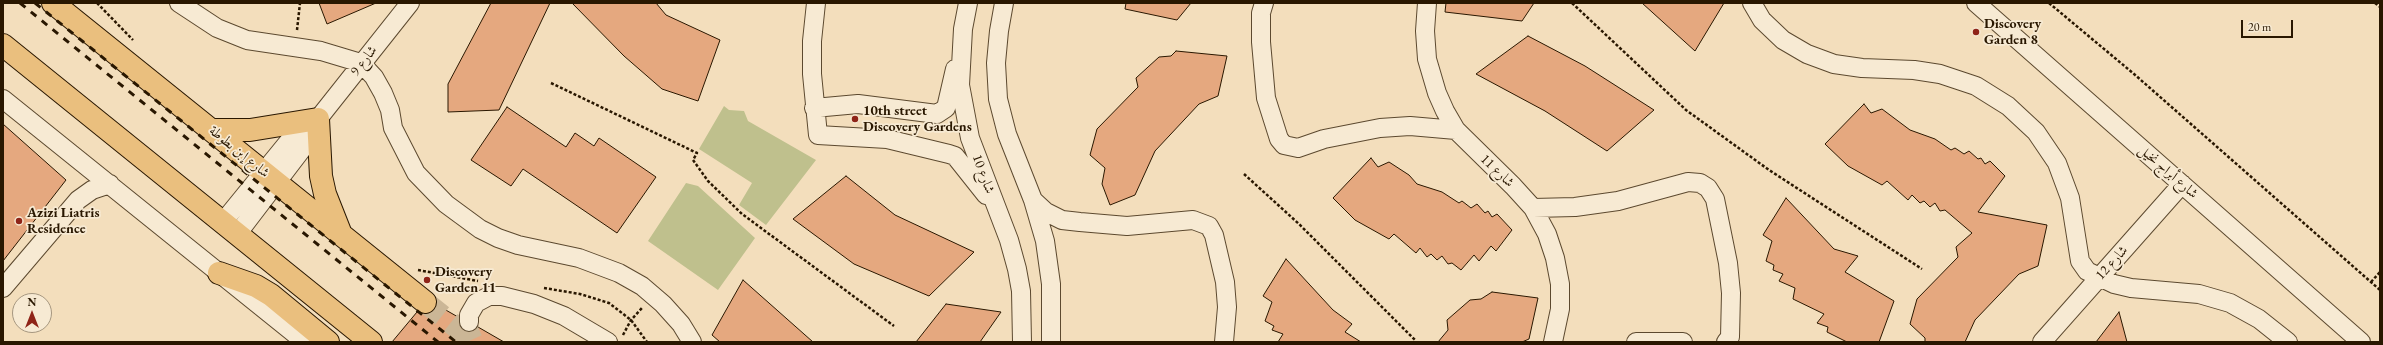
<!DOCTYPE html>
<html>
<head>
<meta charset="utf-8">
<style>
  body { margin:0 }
  #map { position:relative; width:2383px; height:345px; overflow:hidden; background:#f3debc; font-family:"EB Garamond",serif }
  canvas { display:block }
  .frame { position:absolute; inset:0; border:4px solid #291700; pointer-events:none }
  .north { position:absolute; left:12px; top:293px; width:40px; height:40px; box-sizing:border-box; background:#f7ead3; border:1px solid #a5967f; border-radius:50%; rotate:0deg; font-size:11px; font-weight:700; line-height:16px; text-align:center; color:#291700 }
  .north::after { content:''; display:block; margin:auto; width:14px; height:18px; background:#8f2418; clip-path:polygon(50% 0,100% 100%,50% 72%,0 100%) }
  .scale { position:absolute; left:2241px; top:20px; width:52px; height:18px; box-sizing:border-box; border:2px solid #291700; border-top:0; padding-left:5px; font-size:12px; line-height:14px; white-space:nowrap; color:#291700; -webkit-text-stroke:3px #f7ead3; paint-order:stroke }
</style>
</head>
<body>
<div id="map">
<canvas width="2383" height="345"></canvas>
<div class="frame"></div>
<div class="north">N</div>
<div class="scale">20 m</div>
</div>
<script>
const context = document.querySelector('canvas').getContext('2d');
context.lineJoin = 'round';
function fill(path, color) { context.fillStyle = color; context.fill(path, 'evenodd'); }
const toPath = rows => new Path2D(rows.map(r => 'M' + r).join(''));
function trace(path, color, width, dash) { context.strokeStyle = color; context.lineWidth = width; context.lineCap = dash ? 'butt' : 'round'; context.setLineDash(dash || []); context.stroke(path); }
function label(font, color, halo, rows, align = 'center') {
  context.font = font + ' "EB Garamond",Amiri,serif'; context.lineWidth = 3.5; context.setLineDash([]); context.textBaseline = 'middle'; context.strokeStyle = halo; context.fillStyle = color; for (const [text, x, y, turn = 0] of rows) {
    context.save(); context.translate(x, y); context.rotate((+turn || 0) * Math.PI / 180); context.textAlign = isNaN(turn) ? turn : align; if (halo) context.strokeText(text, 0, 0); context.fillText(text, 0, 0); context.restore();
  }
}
fill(toPath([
  [724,106,729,110,744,111,748,121,816,160,766,225,739,205,752,183,699,149],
  [686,183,698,186,755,238,718,290,648,241]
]), '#bfc08d');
const building = toPath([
  [319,3,376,3,327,24,319,3],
  [491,3,550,3,499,110,448,112,448,84,491,3],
  [572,3,656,3,666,15,720,40,698,101,662,89,624,56,572,3],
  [1126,3,1191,3,1177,20,1125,9,1126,3],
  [1446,3,1534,3,1522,21,1445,12,1446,3],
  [1642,3,1724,3,1695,51,1642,3],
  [1528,36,1585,66,1654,110,1607,151,1545,111,1476,74,1528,36],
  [1176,51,1227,56,1218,96,1199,104,1155,151,1135,195,1110,205,1102,184,1105,168,1090,155,1097,129,1138,87,1136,78,1159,57,1171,56,1176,51],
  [1864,104,1871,113,1882,109,1910,130,1935,139,1951,150,1955,148,1964,154,1969,151,1978,159,1981,158,1985,164,1990,161,2005,176,1978,212,2047,225,2038,266,2019,274,1975,320,1965,342,1925,342,1925,338,1910,324,1917,299,1958,257,1956,247,1972,233,1945,210,1940,211,1935,203,1930,207,1924,201,1920,203,1912,195,1908,200,1887,181,1882,185,1848,166,1825,144,1864,104],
  [507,107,566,147,575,133,594,146,599,138,656,177,617,233,523,169,511,186,471,160,507,107],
  [3,124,66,180,3,261,3,124],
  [1371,158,1378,167,1389,162,1409,175,1417,184,1442,192,1459,203,1462,201,1471,208,1477,204,1485,213,1488,211,1492,217,1497,214,1512,230,1496,251,1491,246,1479,261,1474,255,1461,270,1452,263,1448,264,1442,256,1437,260,1431,254,1427,257,1420,248,1416,253,1394,234,1389,239,1355,220,1333,198,1371,158],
  [846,176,895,215,974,252,929,296,854,264,793,219,846,176],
  [1786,198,1834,249,1858,256,1845,272,1894,301,1879,342,1847,342,1827,332,1828,327,1817,323,1824,314,1793,299,1795,288,1779,281,1783,274,1773,270,1774,265,1766,261,1772,241,1763,235,1786,198],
  [1286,259,1333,310,1352,324,1345,332,1361,342,1278,342,1283,334,1272,330,1274,326,1265,321,1272,302,1263,296,1286,259],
  [743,280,813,342,720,342,712,335,743,280],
  [1492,292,1538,298,1529,339,1522,342,1438,342,1448,330,1447,320,1470,300,1481,299,1492,292],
  [946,304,1001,312,980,342,916,342,946,304],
  [437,305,458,317,460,327,464,331,474,331,478,327,504,342,392,342,417,312,429,314,437,305],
  [2119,312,2127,342,2096,342,2119,312]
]);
fill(building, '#e5a87f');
trace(building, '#291700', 1);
trace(toPath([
  [469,322,469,329,475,342]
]), '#cbb696', 18, [18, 9]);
trace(toPath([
  [425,302,475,342]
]), '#cbb696', 22, [22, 11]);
const minor = toPath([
  [179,3,217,28,247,40,321,51,361,63,374,77,383,93,390,110,393,128,416,173,446,204,480,229,498,238,518,245,579,258,619,273,642,286,663,304,681,324,692,342],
  [816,3,812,41,812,74,818,135,887,139,949,154,955,156,986,195],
  [968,3,963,29,960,85,970,138,1009,240,1017,269,1021,291,1022,342],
  [1004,3,999,31,996,63,998,99,1007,134,1033,200,1045,241,1051,284,1051,342],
  [1264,3,1261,13,1261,42,1266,98,1279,139,1284,145,1298,148,1324,139,1380,128,1410,126,1456,130],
  [1427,3,1425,31,1427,59,1437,93,1445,111,1456,130,1513,186,1533,208,1547,234,1555,258,1560,284,1560,309,1553,342],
  [1752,3,1762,20,1783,40,1807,54,1834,64,1862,68,1914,70,1940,74,1976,86,2008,106,2036,132,2057,163,2070,198,2080,261,2087,271,2114,284,2131,288,2199,294,2230,303,2259,319,2288,342],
  [1976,3,2361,342],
  [3,99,305,342],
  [814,108,858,104,937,114,946,108,955,69],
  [1033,200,1046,212,1062,220,1080,222,1127,226,1193,220,1209,226,1214,235,1225,282,1227,307,1224,342],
  [1533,208,1575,207,1618,201,1688,182,1700,183,1708,188,1715,199,1728,263,1731,293,1730,337,1726,342],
  [223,222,298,130,314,121],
  [238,233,309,140,318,119,410,3],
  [3,288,78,200,92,190,110,184],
  [469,322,469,315,476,303,489,296,502,296,534,304,564,316,608,342],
  [1636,342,1683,342],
  [2042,342,2182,184]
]);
const major = toPath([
  [53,3,425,302],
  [3,45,371,342],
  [211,130,250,130,318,119,321,176,325,194,340,232],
  [219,273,256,286,271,295,328,342]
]);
trace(minor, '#5c492f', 20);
trace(major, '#291700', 24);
trace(toPath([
  [97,3,133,40],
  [1572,3,1686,110,1769,170,1922,269],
  [2049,3,2134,74,2380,290],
  [2375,3,2380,7],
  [297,30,300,3],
  [551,83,697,153,693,160,708,181,742,214,894,326],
  [1244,174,1299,224,1415,340],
  [418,270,478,281],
  [2371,282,2380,272],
  [544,288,580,294,609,303,631,320,647,342],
  [623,335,631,320,642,308]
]), '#291700', 2.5, [3, 2]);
trace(minor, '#f7ead3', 18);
trace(major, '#eabf7e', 22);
trace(toPath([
  [20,3,438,342],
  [35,3,456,342]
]), '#291700', 3, [7, 7]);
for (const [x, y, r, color] of [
  [1976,32,4,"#8f2418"],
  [855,119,4,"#8f2418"],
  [19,221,4,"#8f2418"],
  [427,280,4,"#8f2418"]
]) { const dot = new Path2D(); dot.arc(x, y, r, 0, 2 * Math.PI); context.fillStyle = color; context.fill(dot); trace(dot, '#f7ead3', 1.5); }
label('bold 14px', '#291700', '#f7ead3', [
  ["Discovery",1984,24],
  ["Garden 8",1984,40],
  ["10th street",863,111],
  ["Discovery Gardens",863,127],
  ["Azizi Liatris",27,213],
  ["Residence",27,229],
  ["Discovery",435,272],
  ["Garden 11",435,288]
], 'left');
label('14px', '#291700', '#f7ead3', [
  ["شارع 9",364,61,-52],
  ["شارع إبن بطوطة",239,152,39],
  ["شارع 11",1497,171,44],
  ["شارع أبراج نخيل",2168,172,41],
  ["شارع 10",983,174,70],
  ["شارع 12",2112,263,-48]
]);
</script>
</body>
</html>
